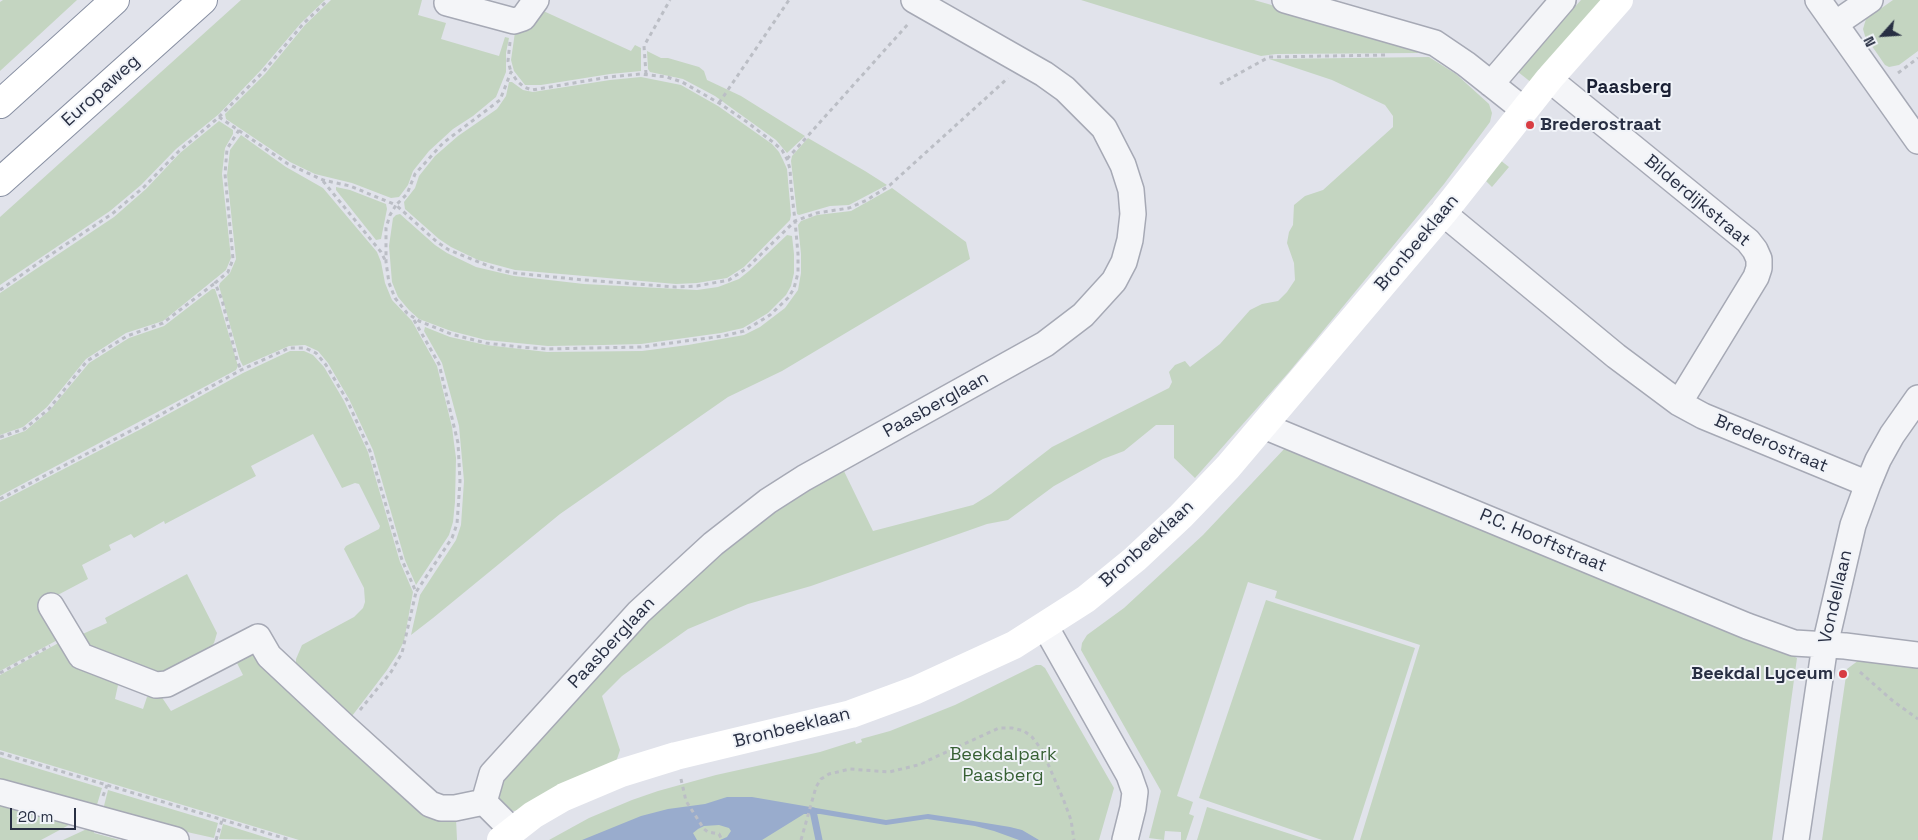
<!DOCTYPE html>
<html>
<head>
<meta charset="utf-8">
<style>
  body { margin:0 }
  #map { position:relative; width:1918px; height:840px; overflow:hidden; background:#e1e3eb; font-family:"Space Grotesk",sans-serif }
  canvas { display:block }
  .north { position:absolute; left:1858px; top:10px; width:50px; height:50px; -webkit-text-stroke:4px #f0f3f8; paint-order:stroke; rotate:244deg; font-size:14px; font-weight:700; line-height:20px; text-align:center; color:#282f43 }
  .north::after { content:''; display:block; margin:auto; width:18px; height:22px; background:#282f43; clip-path:polygon(50% 0,100% 100%,50% 72%,0 100%) }
  .scale { position:absolute; left:10px; top:808px; width:66px; height:22px; box-sizing:border-box; border:2px solid #282f43; border-top:0; padding-left:6px; font-size:15px; line-height:18px; white-space:nowrap; color:#282f43; -webkit-text-stroke:4px #f0f3f8; paint-order:stroke }
</style>
</head>
<body>
<div id="map">
<canvas width="1918" height="840"></canvas>
<div class="north">N</div>
<div class="scale">20 m</div>
</div>
<script>
const context = document.querySelector('canvas').getContext('2d');
context.lineJoin = 'round';
function fill(path, color) { context.fillStyle = color; context.fill(path, 'evenodd'); }
const toPath = rows => new Path2D(rows.map(r => 'M' + r).join(''));
function trace(path, color, width, dash) { context.strokeStyle = color; context.lineWidth = width; context.lineCap = dash ? 'butt' : 'round'; context.setLineDash(dash || []); context.stroke(path); }
function label(font, color, halo, rows, align = 'center') {
  context.font = font + ' "Space Grotesk",sans-serif'; context.lineWidth = 4; context.setLineDash([]); context.textBaseline = 'middle'; context.strokeStyle = halo; context.fillStyle = color; for (const [text, x, y, turn = 0] of rows) {
    context.save(); context.translate(x, y); context.rotate((+turn || 0) * Math.PI / 180); context.textAlign = isNaN(turn) ? turn : align; if (halo) context.strokeText(text, 0, 0); context.fillText(text, 0, 0); context.restore();
  }
}
fill(toPath([
  [3,0,77,0,0,71,0,2],
  [241,0,325,0,301,23,261,70,219,114,176,149,141,185,110,211,0,285,0,217],
  [331,0,422,0,418,15,446,23,441,39,499,56,505,37,509,38,506,53,506,72,496,97,473,116,453,129,429,151,413,171,408,185,399,197,391,198,352,183,315,174,290,162,226,119,225,114,265,74,305,25],
  [1081,0,1254,0,1423,48,1417,53,1276,54,1261,56],
  [1581,0,1604,0,1532,83,1513,68,1540,46],
  [1893,0,1918,0,1918,51,1899,65,1889,67,1885,65,1865,36,1863,29,1866,19],
  [539,9,631,51,635,45,641,48,641,71,610,74,541,85,525,85,514,71,511,60,515,32],
  [647,51,661,58,668,58,699,67,704,71,707,80,741,96,805,136,787,153,776,140,715,96,683,79,650,72,648,69],
  [1429,57,1456,74,1489,104,1492,113,1490,122,1444,184,1289,372,1195,478,1174,458,1174,425,1156,425,1124,451,1103,459,1054,486,1008,520,987,524,811,586,748,604,688,629,622,676,602,696,620,750,616,762,523,809,514,811,506,809,497,797,499,779,607,658,745,530,842,467,873,531,973,505,991,494,1052,447,1169,388,1172,382,1169,372,1175,365,1185,361,1190,367,1220,344,1250,310,1262,304,1278,301,1287,292,1295,280,1294,263,1287,243,1289,232,1293,225,1294,205,1305,196,1323,190,1393,127,1393,116,1385,105,1332,80,1269,59],
  [641,77,681,85,718,106,772,144,779,152,783,160,787,169,791,215,790,220,744,267,727,278,697,283,676,284,515,270,478,260,451,247,439,239,405,209,404,202,415,188,419,176,435,156,458,136,497,109,506,96,509,82,512,82,523,90,533,92,610,80],
  [219,121,233,130,233,134,225,148,222,174,231,258,226,270,163,321,126,333,86,359,47,407,23,427,0,435,0,293,114,217,146,189,180,153],
  [241,135,286,167,323,188,377,252,381,262,385,283,392,300,412,321,437,366,452,427,454,443,456,458,455,502,453,522,449,535,416,585,405,560,373,450,349,399,328,363,318,351,305,345,289,346,243,366,240,360,219,286,220,283,230,273,236,259,227,175,230,150],
  [808,138,865,171,887,185,849,205,830,206,799,215,797,214,791,161,792,156],
  [1500,160,1509,167,1492,187,1486,181],
  [336,187,350,190,386,204,387,209,381,239,376,240,336,190],
  [892,188,966,242,970,259,782,371,728,397,560,514,433,618,411,635,420,595,456,540,461,525,464,481,459,426,442,363,424,331,425,327,450,337,486,345,547,352,642,351,688,345,744,335,760,327,785,308,798,290,801,273,801,254,798,225,801,221,817,215,851,211],
  [400,214,435,245,447,253,476,267,514,276,584,284,697,290,718,287,739,279,749,271,787,235,792,236,794,254,794,273,791,286,786,295,768,313,743,328,721,333,641,344,603,345,548,346,486,340,451,331,419,319,409,310,398,297,392,282,389,246,393,218,396,215],
  [212,289,215,289,219,301,238,366,236,370,0,496,0,440,25,431,50,410,89,363,129,338,164,326],
  [290,351,304,351,313,355,324,367,344,401,368,452,400,562,413,592,404,641,398,653,387,670,349,720,296,665,296,659,302,645,354,617,363,608,365,602,364,588,344,549,346,546,379,529,380,526,359,484,355,483,342,488,313,434,251,466,256,476,165,524,164,521,134,538,131,534,109,545,111,550,82,565,88,579,52,598,63,637,0,671,0,502,141,429,243,373],
  [1286,447,1775,647,1797,658,1772,840,1360,840,1420,645,1275,598,1277,591,1248,582,1177,796,1193,802,1189,814,1194,816,1186,840,1181,840,1181,832,1165,831,1164,840,1149,838,1161,791,1081,650,1082,643,1087,635,1124,608,1203,535],
  [187,574,217,633,214,643,210,648,160,674,92,654,76,637,107,623,105,618],
  [1266,600,1415,648,1353,840,1322,840,1199,798],
  [64,640,118,685,115,699,143,709,147,697,151,694,159,693,171,711,243,675,235,659,247,653,255,655,456,818,457,840,299,840,0,750,0,675],
  [1859,660,1918,662,1918,840,1822,840,1847,669],
  [1036,665,1041,665,1045,668,1114,788,1099,840,549,840,589,818,632,800,658,791,716,775,820,752,855,741,856,744,862,742,861,739,890,731,955,705],
  [0,757,102,788,96,808,0,779],
  [108,790,218,823,214,838,178,830,103,810],
  [0,799,69,822,69,825,41,840,0,840],
  [1207,807,1309,840,1197,840],
  [223,824,274,840,219,839],
  [89,828,94,830,94,833,120,840,63,840]
]), '#c4d5c1');
fill(toPath([
  [727,797,752,797,886,820,928,814,955,818,1010,827,1022,830,1039,840,1019,840,994,831,975,826,927,819,886,825,820,814,804,814,762,840,720,840,727,837,731,831,729,828,719,825,704,826,698,829,693,833,697,840,582,840,641,816,668,809,705,804]
]), '#99accd');
trace(toPath([
  [813,811,819,840]
]), '#99accd', 7);
const street = toPath([
  [1285,0,1435,43,1466,64,1524,110],
  [1818,0,1918,141],
  [447,3,514,21,523,18,536,0],
  [1835,24,1870,0],
  [1549,79,1748,241,1755,250,1759,259,1759,268,1756,277,1679,403],
  [1491,84,1563,0],
  [1443,213,1616,356,1679,403,1703,416,1868,484],
  [1264,426,1747,626,1794,643,1845,646,1918,655],
  [51,606,81,656,156,685,167,684,258,637,269,656,346,728,430,804,441,808,455,808,484,802],
  [1045,626,1129,775,1135,792,1133,808,1125,840],
  [0,792,176,840],
  [484,802,492,774,639,612,713,544,768,501,804,478,1045,344,1083,315,1114,281,1124,262,1130,240,1133,214,1131,190,1123,165,1104,128,1065,89,1044,74,914,0],
  [484,802,512,830],
  [1796,840,1825,645,1853,525,1868,484,1878,460,1892,435,1918,398]
]);
const highway = toPath([
  [0,104,115,0],
  [0,182,203,0]
]);
trace(street, '#a6a9b5', 28);
trace(highway, '#878fa2', 30);
trace(toPath([
  [510,42,508,61,511,72],
  [1898,73,1918,58],
  [646,74,644,46,670,0],
  [1220,84,1269,57,1387,55],
  [719,103,789,0],
  [219,117,288,164,323,180,350,186,396,205,390,215,386,228,386,262,389,283,395,298,407,313,419,321,451,334,486,343,520,347,547,349,641,347,723,336,744,331,770,315,789,297,794,288,798,273,798,254,795,221,791,186,790,169,787,159,782,150,774,143,747,122,719,103,682,82,667,77,640,74,609,77,532,90,524,87,517,81,511,72,500,100,443,143,415,174,407,194,396,205,437,242,449,250,496,269,514,273,584,280,676,287,697,286,729,280,747,268,795,221,817,213,849,208,867,200,890,185,1008,78],
  [239,130,227,149,225,174,233,259,228,272,215,283,222,300,237,360,241,370],
  [787,159,909,23],
  [323,181,381,252,385,260],
  [0,290,44,259,112,214,144,187,179,151,219,117,263,72,303,24,328,0],
  [0,437,24,429,49,409,87,361,127,336,163,323,215,283],
  [0,499,140,426,241,370,289,348,305,348,316,353,326,365,347,400,370,451,402,560,416,592,452,538,457,524,460,481,458,443,439,364,414,320],
  [1860,672,1893,701,1918,719],
  [0,673,50,646],
  [360,710,391,672,402,653,416,592],
  [0,753,290,840],
  [681,779,686,801,704,829,708,832,719,834,722,840],
  [103,796,107,785],
  [216,840,222,820],
  [801,840,816,787,821,779,829,774,850,769,889,772,918,765,999,728,1012,728,1024,731,1032,737,1042,750,1064,801,1071,820,1074,840]
]), '#bbbec5', 3, [4, 4]);
trace(street, '#f4f5f8', 25);
trace(toPath([
  [501,840,533,815,564,797,621,773,676,756,851,714,916,690,1014,645,1086,599,1135,559,1181,516,1228,467,1443,213,1549,79,1619,0]
]), '#fff', 28);
trace(highway, '#fff', 28);
for (const [x, y, r, color] of [
  [1530,125,5,"#d83d43"],
  [1843,674,5,"#d83d43"]
]) { const dot = new Path2D(); dot.arc(x, y, r, 0, 2 * Math.PI); context.fillStyle = color; context.fill(dot); trace(dot, '#f0f3f8', 2); }
label('18px', '#282f43', '#f0f3f8', [
  ["Europaweg",101,91,-42],
  ["Bilderdijkstraat",1697,201,40],
  ["Bronbeeklaan",1417,243,-50],
  ["Paasberglaan",936,405,-29],
  ["Brederostraat",1771,444,23],
  ["P.C. Hooftstraat",1543,541,23],
  ["Bronbeeklaan",1147,544,-42],
  ["Vondellaan",1836,597,-77],
  ["Paasberglaan",612,643,-47],
  ["Bronbeeklaan",792,728,-14]
]);
label('bold 18px', '#282f43', '#f0f3f8', [
  ["Brederostraat",1540,125],
  ["Beekdal Lyceum",1833,674,"right"]
], 'left');
label('18px', '#376034', '#f0f3f8', [
  ["Beekdalpark",1003,755],
  ["Paasberg",1003,776]
]);
label('bold 19px', '#1a2034', '#f0f3f8', [
  ["Paasberg",1629,88]
]);
</script>
</body>
</html>
